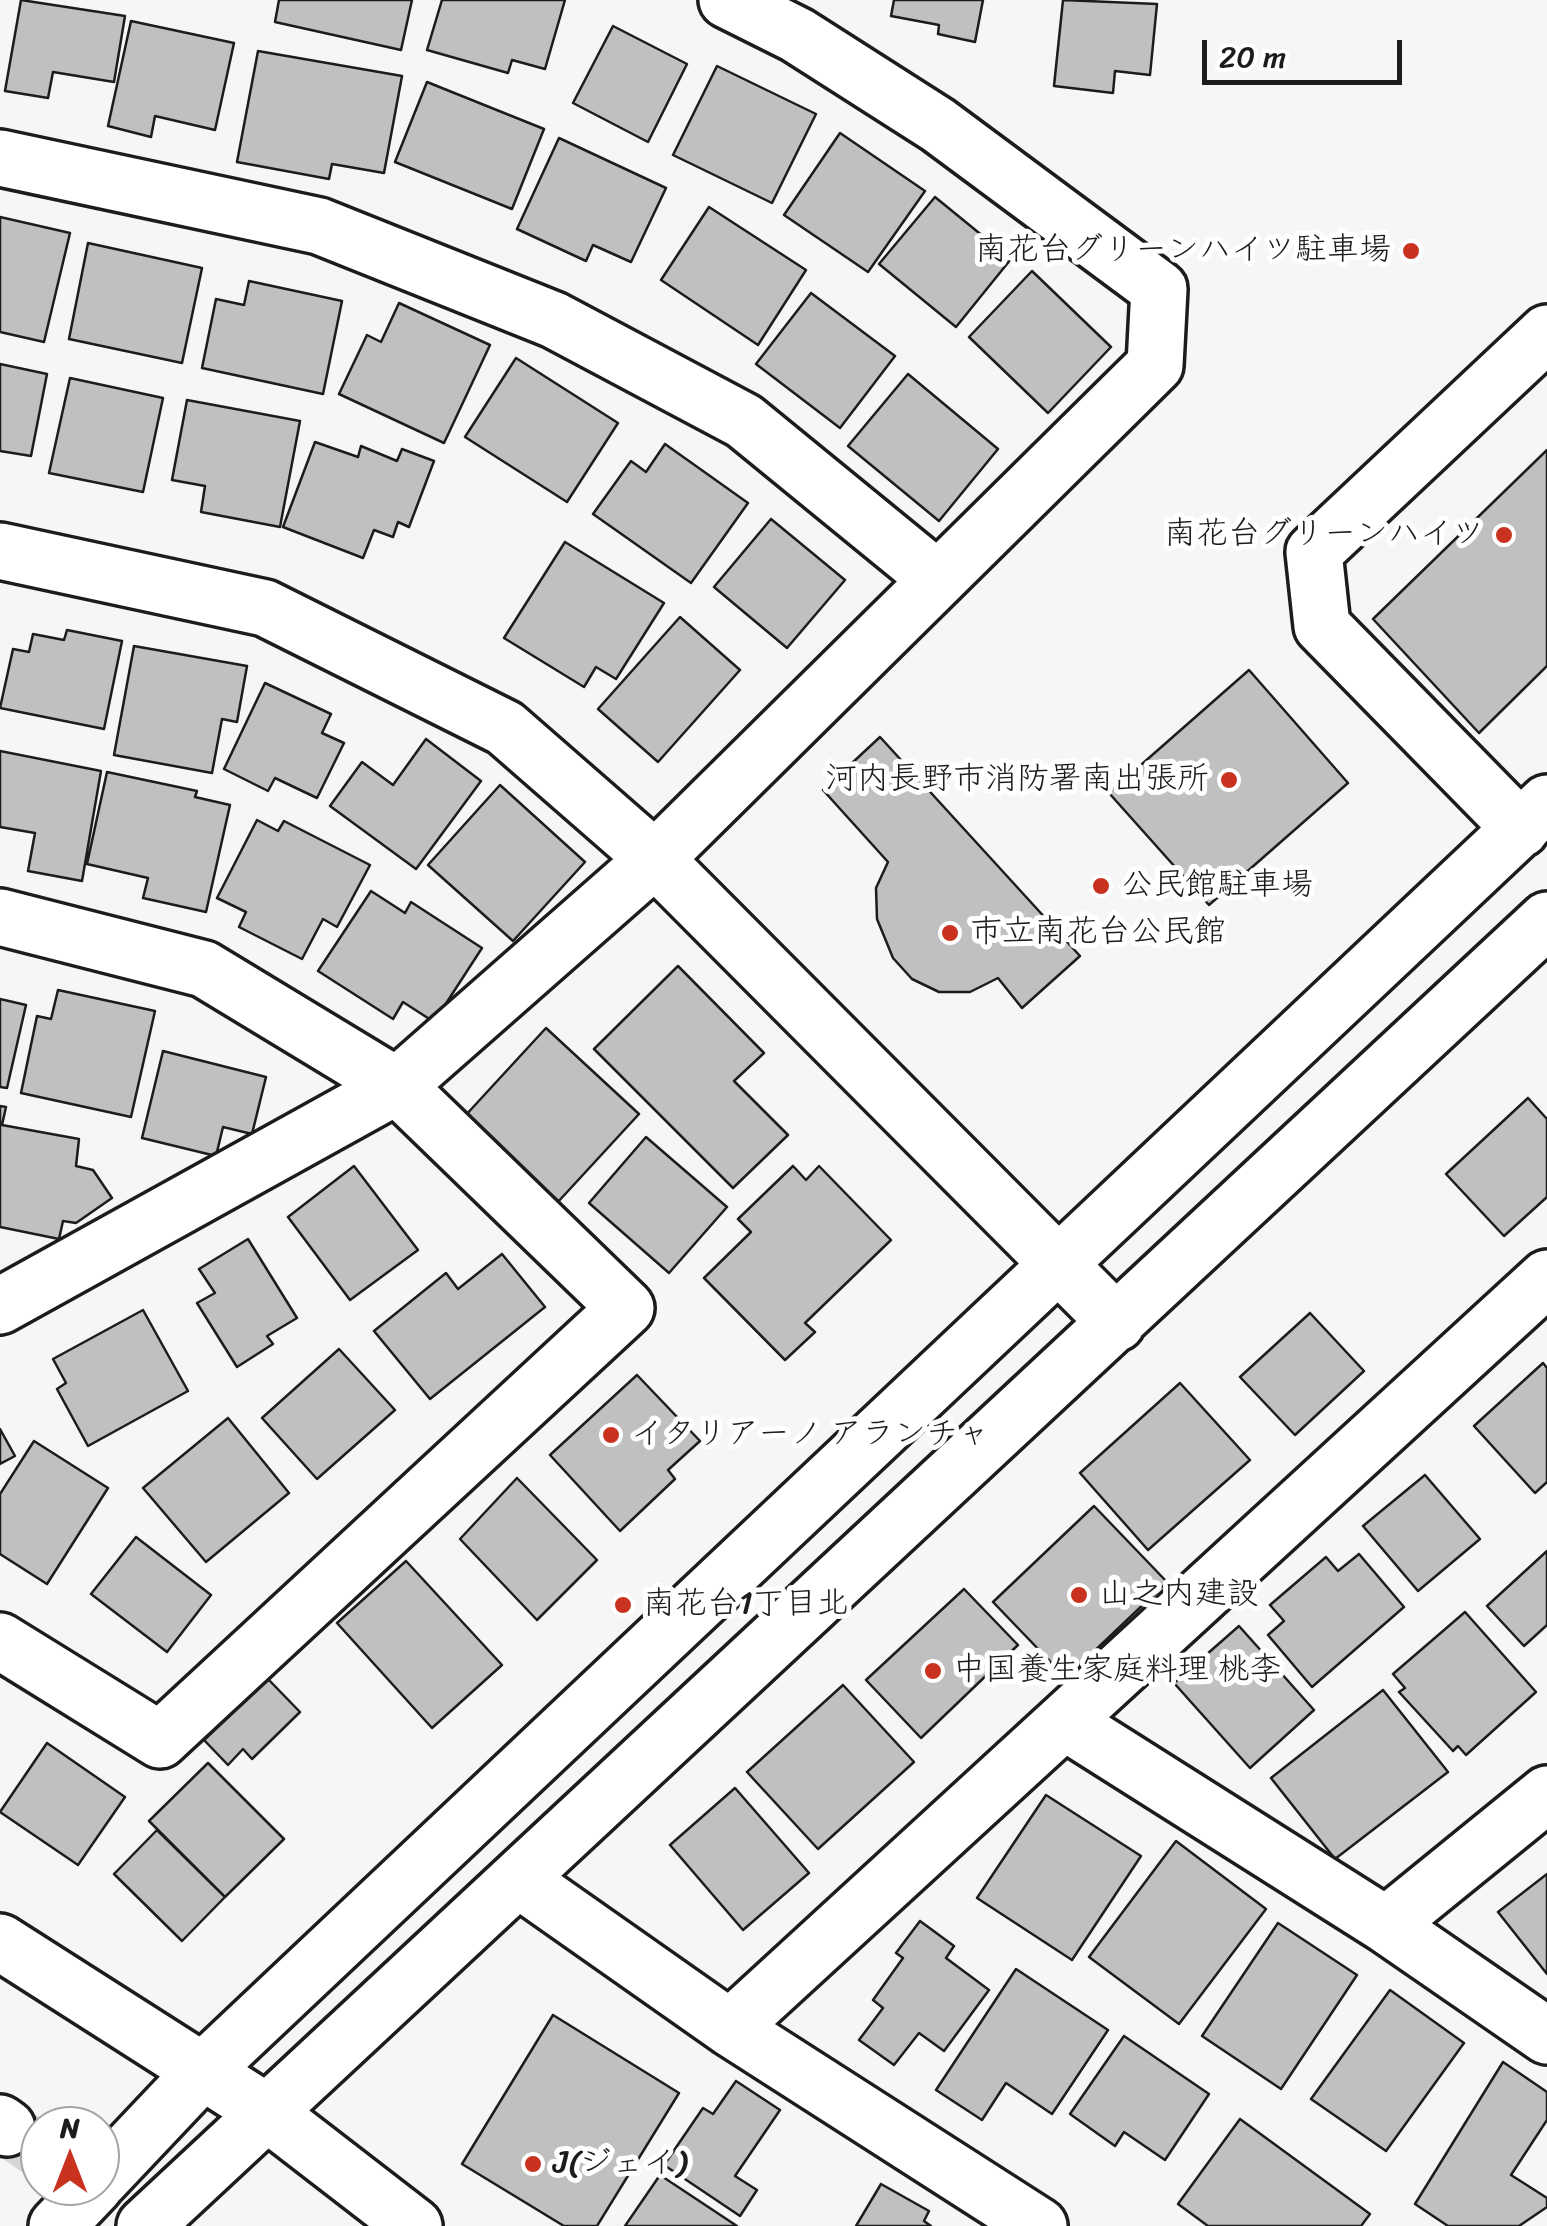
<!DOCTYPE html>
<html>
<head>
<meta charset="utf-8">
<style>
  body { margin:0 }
  #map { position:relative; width:1547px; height:2226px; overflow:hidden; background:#f6f6f6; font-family:Sriracha,sans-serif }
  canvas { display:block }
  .north { position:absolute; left:20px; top:2106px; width:100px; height:100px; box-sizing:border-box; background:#fff; border:2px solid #a4a4a4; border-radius:50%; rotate:0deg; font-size:28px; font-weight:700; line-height:40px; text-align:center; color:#1c1c1c }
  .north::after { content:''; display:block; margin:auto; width:35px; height:45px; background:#c8321e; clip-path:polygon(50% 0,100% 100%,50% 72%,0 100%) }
  .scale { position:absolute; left:1202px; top:40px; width:200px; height:45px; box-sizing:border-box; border:5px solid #1c1c1c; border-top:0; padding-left:12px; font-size:30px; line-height:35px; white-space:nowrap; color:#1c1c1c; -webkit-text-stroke:8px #fff; paint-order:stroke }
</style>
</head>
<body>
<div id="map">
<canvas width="1547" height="2226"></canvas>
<div class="north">N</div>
<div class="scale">20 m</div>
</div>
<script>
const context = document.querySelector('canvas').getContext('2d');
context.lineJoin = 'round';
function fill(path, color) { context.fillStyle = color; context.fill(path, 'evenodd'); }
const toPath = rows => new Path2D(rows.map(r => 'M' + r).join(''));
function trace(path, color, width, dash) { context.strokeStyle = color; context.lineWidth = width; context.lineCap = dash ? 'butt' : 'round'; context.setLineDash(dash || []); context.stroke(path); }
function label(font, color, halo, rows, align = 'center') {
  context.font = font + ' Sriracha,"Klee One",sans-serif'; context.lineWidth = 10; context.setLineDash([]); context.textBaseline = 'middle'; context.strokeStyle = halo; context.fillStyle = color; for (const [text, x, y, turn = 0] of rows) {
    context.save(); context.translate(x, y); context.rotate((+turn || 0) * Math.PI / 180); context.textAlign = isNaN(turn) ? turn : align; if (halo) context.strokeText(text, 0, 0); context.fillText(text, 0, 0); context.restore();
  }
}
const building = toPath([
  [21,0,125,16,114,82,53,72,48,98,5,91,21,0],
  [279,0,412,0,401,50,275,22,279,0],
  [442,0,565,0,545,69,512,60,508,73,427,50,442,0],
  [894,0,983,0,975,42,938,34,939,25,891,16,894,0],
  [1063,0,1157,4,1150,75,1115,71,1113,93,1054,86,1063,0],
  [131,21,234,43,215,130,155,116,151,137,108,126,131,21],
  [613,26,687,64,648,142,573,103,613,26],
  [258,51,402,76,384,173,332,164,329,179,237,162,258,51],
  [717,66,816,114,772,203,673,155,717,66],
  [427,82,544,129,512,209,395,162,427,82],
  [840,133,925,191,868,272,784,215,840,133],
  [559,138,666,188,631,262,593,245,586,261,517,229,559,138],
  [935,197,1011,259,956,327,879,264,935,197],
  [709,207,806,270,758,345,661,280,709,207],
  [0,217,70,233,44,342,0,332,0,217],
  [88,243,202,268,182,363,69,339,88,243],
  [1032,271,1111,347,1048,413,969,337,1032,271],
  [249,281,342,301,323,394,202,368,216,299,244,305,249,281],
  [811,293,895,356,840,428,756,364,811,293],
  [399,303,490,345,444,443,339,394,367,335,381,342,399,303],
  [516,358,618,423,567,502,465,437,516,358],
  [0,364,47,374,31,456,0,451,0,364],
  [908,374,998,449,939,521,848,446,908,374],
  [70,378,163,398,143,492,49,473,70,378],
  [187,400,300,421,280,527,201,512,205,486,172,480,187,400],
  [315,442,358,457,361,446,397,461,402,449,434,461,409,527,398,522,393,537,374,530,363,558,283,527,315,442],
  [665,444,748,503,691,583,593,514,631,461,646,472,665,444],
  [1547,450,1547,666,1479,733,1373,619,1547,450],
  [771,519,845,580,787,648,714,587,771,519],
  [565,542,664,603,616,679,596,667,584,687,504,638,565,542],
  [680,617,740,670,658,762,598,709,680,617],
  [67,630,122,641,104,729,0,708,13,649,29,652,33,634,64,640,67,630],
  [134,646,247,666,237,722,222,719,212,773,114,755,134,646],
  [1249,670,1348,783,1209,905,1109,793,1249,670],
  [265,683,331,714,322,733,344,743,317,798,275,778,268,791,224,769,265,683],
  [880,737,1080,956,1022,1008,998,978,970,992,939,992,912,979,893,958,877,919,876,888,888,862,823,790,880,737],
  [426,739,481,781,416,869,330,806,362,762,393,785,426,739],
  [0,751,101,771,82,881,28,871,35,833,0,827,0,751],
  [107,772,197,791,195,797,230,805,206,912,143,898,148,878,87,864,107,772],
  [500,785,585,862,513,941,428,865,500,785],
  [257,820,278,831,284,821,370,865,337,927,323,919,302,959,239,927,246,912,217,898,257,820],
  [371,891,405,913,411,902,482,948,434,1022,403,1002,393,1019,318,971,371,891],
  [678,966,764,1053,734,1081,788,1135,733,1188,594,1049,678,966],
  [58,990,155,1011,131,1117,21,1093,37,1016,51,1019,58,990],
  [0,999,26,1005,7,1088,0,1087,0,999],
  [546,1028,639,1114,557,1203,464,1117,546,1028],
  [163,1051,266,1077,252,1134,223,1127,216,1156,142,1138,163,1051],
  [1528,1098,1547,1119,1547,1197,1504,1236,1446,1174,1528,1098],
  [0,1106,6,1107,2,1125,79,1139,76,1166,93,1170,112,1198,76,1223,63,1221,59,1239,0,1227,0,1106],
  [646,1137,727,1207,669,1273,589,1203,646,1137],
  [354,1166,418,1250,350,1300,288,1217,354,1166],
  [793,1166,806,1180,819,1166,891,1240,805,1323,815,1332,785,1360,704,1278,751,1232,738,1219,793,1166],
  [248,1239,297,1318,267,1336,273,1344,237,1367,197,1303,215,1293,199,1269,248,1239],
  [502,1254,545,1307,430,1399,374,1331,446,1273,458,1289,502,1254],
  [143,1310,188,1391,88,1446,57,1389,66,1383,53,1359,143,1310],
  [1310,1313,1364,1371,1295,1435,1240,1377,1310,1313],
  [339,1349,395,1410,317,1479,262,1418,339,1349],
  [1543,1363,1547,1368,1547,1482,1535,1493,1474,1426,1543,1363],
  [637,1375,700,1441,668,1470,675,1479,620,1531,550,1455,637,1375],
  [1180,1383,1250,1460,1148,1550,1080,1473,1180,1383],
  [228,1418,289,1493,206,1562,143,1488,228,1418],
  [0,1429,15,1456,0,1464,0,1429],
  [34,1441,108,1488,47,1584,0,1554,0,1494,34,1441],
  [1425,1475,1480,1539,1418,1591,1363,1526,1425,1475],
  [517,1478,597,1560,537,1620,460,1539,517,1478],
  [1094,1506,1167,1582,1066,1678,993,1602,1094,1506],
  [136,1537,211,1595,167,1652,91,1594,136,1537],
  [1547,1551,1547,1625,1524,1646,1487,1606,1547,1551],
  [1359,1554,1404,1607,1312,1687,1268,1635,1284,1621,1270,1605,1326,1557,1338,1571,1359,1554],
  [406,1561,502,1665,432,1728,337,1623,406,1561],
  [964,1589,1018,1645,921,1738,866,1680,964,1589],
  [1465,1612,1536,1692,1466,1755,1458,1746,1453,1751,1399,1692,1405,1688,1393,1674,1465,1612],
  [1239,1626,1314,1710,1250,1768,1174,1683,1239,1626],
  [268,1679,300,1712,252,1759,243,1749,228,1765,204,1740,268,1679],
  [843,1685,914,1762,818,1849,747,1772,843,1685],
  [1383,1690,1448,1772,1335,1859,1271,1778,1383,1690],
  [47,1743,125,1797,78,1865,0,1812,47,1743],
  [208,1763,284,1839,225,1897,149,1821,208,1763],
  [735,1788,809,1873,743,1930,670,1845,735,1788],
  [1046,1795,1141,1856,1072,1960,977,1898,1046,1795],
  [157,1830,225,1897,182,1941,114,1874,157,1830],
  [1176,1841,1266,1909,1179,2024,1089,1957,1176,1841],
  [1547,1874,1547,1974,1498,1912,1547,1874],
  [920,1921,954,1946,946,1958,989,1990,944,2051,919,2033,894,2065,859,2040,883,2008,873,2000,903,1958,896,1953,920,1921],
  [1278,1923,1357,1975,1281,2089,1202,2036,1278,1923],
  [1016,1969,1108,2030,1052,2114,1006,2083,982,2120,936,2090,1016,1969],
  [1390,1990,1464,2043,1386,2151,1311,2099,1390,1990],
  [553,2015,679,2093,597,2226,564,2226,462,2164,553,2015],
  [1124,2036,1209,2094,1165,2160,1124,2132,1115,2146,1070,2114,1124,2036],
  [1503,2062,1547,2092,1547,2120,1511,2175,1547,2198,1547,2207,1519,2226,1448,2226,1415,2204,1503,2062],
  [736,2081,780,2110,735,2176,757,2190,740,2216,664,2165,703,2108,713,2114,736,2081],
  [1240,2119,1370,2214,1361,2226,1208,2226,1178,2204,1240,2119],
  [660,2175,737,2226,625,2226,660,2175],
  [881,2184,929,2211,924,2221,931,2226,856,2226,881,2184]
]);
fill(building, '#c0c0c0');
trace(building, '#1c1c1c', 2.5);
trace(toPath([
  [7,2128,40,2151]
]), '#d5d5d5', 55, [55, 28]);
const minor = toPath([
  [0,158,319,226,554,320,744,421,936,578],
  [0,551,265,608,505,728,655,859,1117,1323],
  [1521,829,1322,626,1314,552,1547,333],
  [0,917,204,969,397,1086,626,1308,160,1740,0,1641],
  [0,1306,397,1086,655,859,1155,365,1159,289,938,125,797,35,727,0],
  [1065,1722,1386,1925,1547,2036],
  [518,1879,730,2028,1039,2226],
  [1386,1925,1547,1794],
  [730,2028,1547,1278],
  [100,2180,204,2070,1547,803],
  [57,2226,95,2186],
  [145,2226,1547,920]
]);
const highway = toPath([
  [0,1942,265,2111,414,2226],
  [0,2123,7,2128]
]);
trace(minor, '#1c1c1c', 62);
trace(highway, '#1c1c1c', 62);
trace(minor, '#fff', 55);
trace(highway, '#fff', 55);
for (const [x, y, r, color] of [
  [1411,251,10,"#c8321e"],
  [1504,535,10,"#c8321e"],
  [1229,780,10,"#c8321e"],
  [1101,886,10,"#c8321e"],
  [950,933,10,"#c8321e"],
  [611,1435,10,"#c8321e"],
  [1079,1595,10,"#c8321e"],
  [623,1605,10,"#c8321e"],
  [933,1671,10,"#c8321e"],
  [533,2164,10,"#c8321e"]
]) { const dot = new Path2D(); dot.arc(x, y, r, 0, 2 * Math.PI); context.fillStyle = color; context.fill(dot); trace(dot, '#fff', 4); }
label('32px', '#1c1c1c', '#fff', [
  ["南花台グリーンハイツ駐車場",1391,251,"right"],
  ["南花台グリーンハイツ",1484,535,"right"],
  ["河内長野市消防署南出張所",1209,780,"right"],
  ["公民館駐車場",1121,886],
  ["市立南花台公民館",970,933],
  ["イタリアーノ アランチャ",631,1435],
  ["山之内建設",1099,1595],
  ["南花台1丁目北",643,1605],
  ["中国養生家庭料理 桃李",953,1671],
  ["J(ジェイ)",553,2164]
], 'left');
</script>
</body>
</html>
